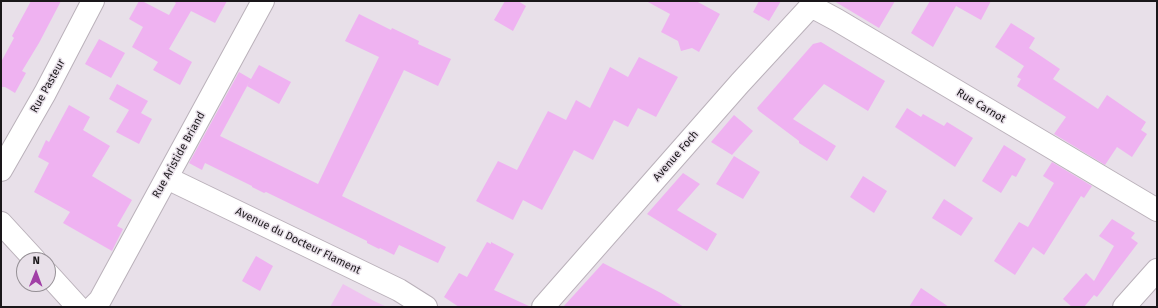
<!DOCTYPE html>
<html>
<head>
<meta charset="utf-8">
<style>
  body { margin:0 }
  #map { position:relative; width:1158px; height:308px; overflow:hidden; background:#e8e0e9; font-family:"Fira Sans",sans-serif }
  canvas { display:block }
  .frame { position:absolute; inset:0; border:2px solid #1a171a; pointer-events:none }
  .north { position:absolute; left:16px; top:252px; width:40px; height:40px; box-sizing:border-box; background:#e8e0e9; border:1px solid #969096; border-radius:50%; rotate:1deg; font-size:11px; font-weight:700; line-height:16px; text-align:center; color:#1a171a }
  .north::after { content:''; display:block; margin:auto; width:14px; height:18px; background:#a13fa6; clip-path:polygon(50% 0,100% 100%,50% 72%,0 100%) }
</style>
</head>
<body>
<div id="map">
<canvas width="1158" height="308"></canvas>
<div class="frame"></div>
<div class="north">N</div>
</div>
<script>
const context = document.querySelector('canvas').getContext('2d');
context.lineJoin = 'round';
function fill(path, color) { context.fillStyle = color; context.fill(path, 'evenodd'); }
const toPath = rows => new Path2D(rows.map(r => 'M' + r).join(''));
function trace(path, color, width, dash) { context.strokeStyle = color; context.lineWidth = width; context.lineCap = dash ? 'butt' : 'round'; context.setLineDash(dash || []); context.stroke(path); }
function label(font, color, halo, rows, align = 'center') {
  context.font = font + ' "Fira Sans",sans-serif'; context.lineWidth = 3; context.setLineDash([]); context.textBaseline = 'middle'; context.strokeStyle = halo; context.fillStyle = color; for (const [text, x, y, turn = 0] of rows) {
    context.save(); context.translate(x, y); context.rotate((+turn || 0) * Math.PI / 180); context.textAlign = isNaN(turn) ? turn : align; if (halo) context.strokeText(text, 0, 0); context.fillText(text, 0, 0); context.restore();
  }
}
fill(toPath([
  [343,284,374,301,387,307,330,307]
]), '#efc4f0');
fill(toPath([
  [31,1,61,1,39,43,22,71,26,73,15,93,5,87,1,87,1,62,14,38,12,36],
  [139,1,142,1,169,15,176,3,173,1,227,1,215,23,191,11,169,49,192,62,180,85,153,70,158,62,132,47,143,27,129,19],
  [505,1,518,1,526,6,513,31,494,20],
  [646,1,696,1,720,14,699,52,692,48,681,51,678,41,661,32,670,14],
  [759,1,781,1,769,21,753,12],
  [834,1,895,1,879,28],
  [930,1,991,1,981,20,956,6,933,47,911,33],
  [359,14,391,30,392,28,419,41,418,44,451,59,438,86,404,70,342,196,446,247,438,263,399,245,394,255,380,248,379,249,367,243,367,241,266,192,264,193,252,187,252,186,205,163,202,170,189,163,239,72,251,79,220,136,318,184,379,57,345,41],
  [1011,23,1035,38,1029,48,1060,69,1053,79,1098,109,1107,95,1146,122,1141,130,1147,134,1132,157,1117,147,1105,165,1054,134,1066,117,1017,86,1021,79,1017,77,1024,66,995,47],
  [99,39,125,53,111,78,85,64],
  [821,42,885,81,868,111,824,84,793,119,836,146,827,161,799,143,799,141,759,111,757,108,813,44],
  [639,57,678,77,656,117,638,108,628,127,614,120,593,160,574,150,542,210,523,200,513,220,476,201,498,161,517,170,548,111,566,120,576,100,590,108,610,67,628,77],
  [259,65,291,82,279,104,247,86],
  [117,84,148,101,141,113,152,119,139,144,116,132,129,110,109,99],
  [69,105,90,117,83,130,110,146,92,176,132,200,117,226,123,229,112,251,63,223,70,212,34,192,49,163,38,157,46,140,49,142],
  [907,108,921,117,923,114,944,126,947,122,973,138,955,167,895,127],
  [734,115,753,131,732,155,711,142],
  [1004,145,1026,159,1016,177,1012,175,1001,193,982,181],
  [734,156,760,172,743,199,716,184],
  [1052,162,1092,186,1084,198,1081,196,1044,255,1033,247,1015,275,994,261,1019,222,1028,227,1054,183,1043,176],
  [683,173,700,184,677,210,717,234,707,251,647,214],
  [863,176,887,191,874,213,850,197],
  [944,199,973,218,961,236,932,218],
  [1112,219,1135,233,1131,238,1138,243,1097,297,1094,295,1084,307,1072,307,1063,299,1086,273,1094,281,1114,246,1099,236],
  [487,242,491,244,491,242,514,254,494,290,531,307,459,307,444,297,459,273,467,277],
  [256,256,273,266,260,291,242,281],
  [603,263,661,293,684,307,563,307],
  [921,288,949,307,909,307]
]), '#efb2f1');
const minor = toPath([
  [1,170,45,93,93,1],
  [167,178,399,290,426,307]
]);
const tertiary = toPath([
  [811,6,837,20,1157,210],
  [93,307,100,300,263,1],
  [543,307,740,83,811,6,813,1]
]);
const secondary = toPath([
  [1124,307,1157,270]
]);
const primary = toPath([
  [1,223,35,260],
  [48,274,78,307]
]);
trace(minor, '#bab1ba', 24);
trace(tertiary, '#bab1ba', 24);
trace(secondary, '#bab1ba', 24);
trace(primary, '#bab1ba', 24);
trace(minor, '#fff', 22);
trace(tertiary, '#fff', 22);
trace(secondary, '#fff', 22);
trace(primary, '#fff', 22);
label('11px', '#1a171a', '#e8e0e9', [
  ["Rue Pasteur",48,86,-61],
  ["Rue Carnot",981,106,31],
  ["Rue Aristide Briand",179,155,-61],
  ["Avenue Foch",676,156,-49],
  ["Avenue du Docteur Flament",298,241,26]
]);
</script>
</body>
</html>
